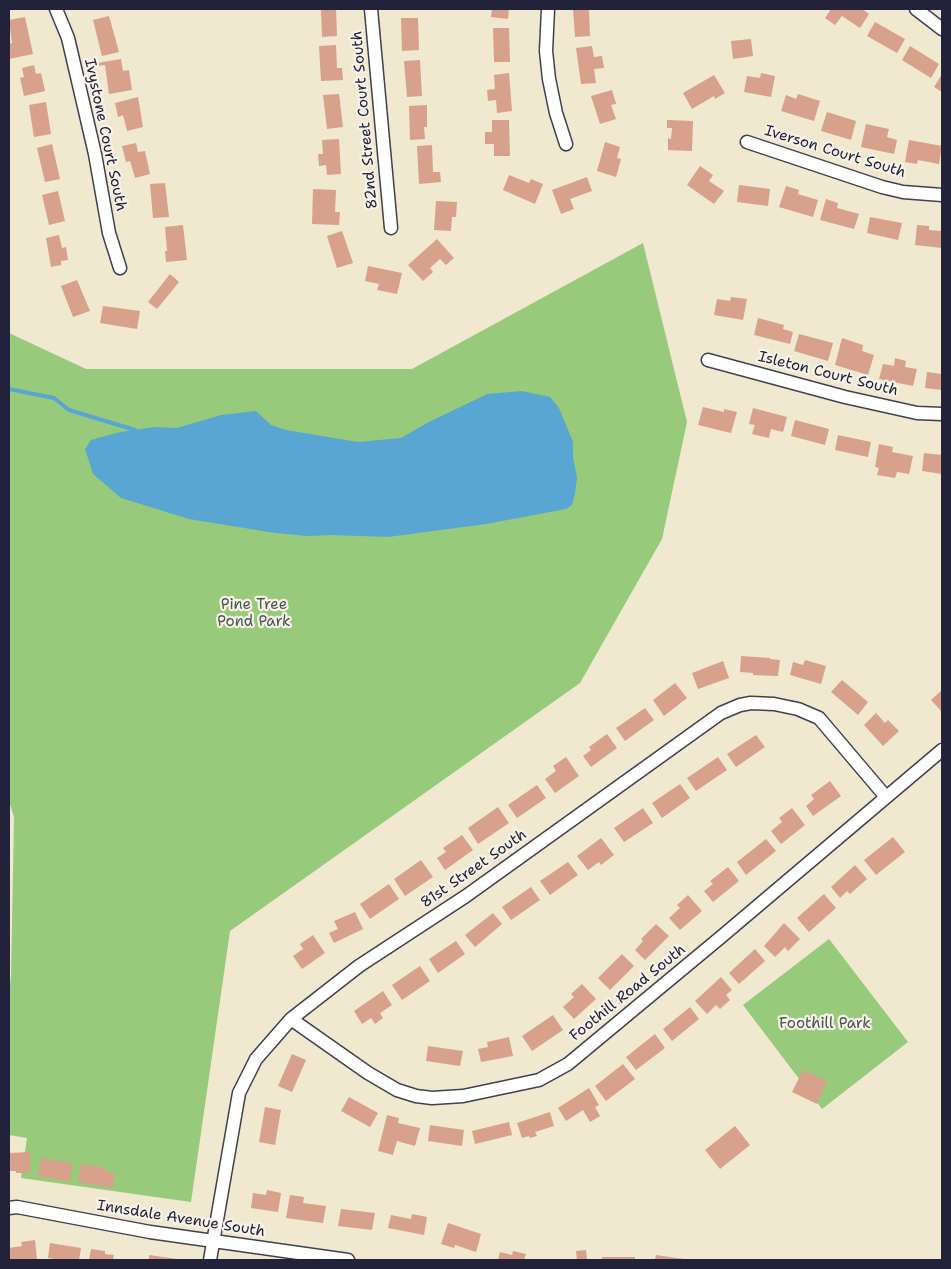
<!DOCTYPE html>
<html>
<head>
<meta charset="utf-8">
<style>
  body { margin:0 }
  #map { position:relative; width:951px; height:1269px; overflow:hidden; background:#f0e8cf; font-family:"Shantell Sans",sans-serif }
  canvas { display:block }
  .frame { position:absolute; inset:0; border:10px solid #22223b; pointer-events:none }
</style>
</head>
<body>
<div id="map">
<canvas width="951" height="1269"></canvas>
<div class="frame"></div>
</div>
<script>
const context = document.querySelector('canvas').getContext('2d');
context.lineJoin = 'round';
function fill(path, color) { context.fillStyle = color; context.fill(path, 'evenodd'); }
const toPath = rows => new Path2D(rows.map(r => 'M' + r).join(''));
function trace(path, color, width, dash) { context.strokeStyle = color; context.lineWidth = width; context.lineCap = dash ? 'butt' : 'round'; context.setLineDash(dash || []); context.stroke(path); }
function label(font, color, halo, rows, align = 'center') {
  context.font = font + ' "Shantell Sans",sans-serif'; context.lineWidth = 4.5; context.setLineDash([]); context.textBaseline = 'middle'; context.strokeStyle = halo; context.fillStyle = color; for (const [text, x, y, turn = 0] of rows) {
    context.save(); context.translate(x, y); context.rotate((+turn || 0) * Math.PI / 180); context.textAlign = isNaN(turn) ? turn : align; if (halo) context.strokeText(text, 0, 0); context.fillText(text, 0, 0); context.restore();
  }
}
fill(toPath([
  [643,243,687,422,662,539,580,683,230,931,191,1202,21,1178,27,1138,9,1135,9,995,11,976,14,817,9,801,9,333,86,369,412,369],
  [829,939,908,1042,822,1109,743,1005]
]), '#97ca7b');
fill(toPath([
  [522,391,550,397,559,408,573,442,573,457,577,478,575,494,572,505,566,509,486,524,388,537,332,535,307,536,275,533,189,519,121,498,93,474,85,449,91,440,120,432,154,427,177,428,221,415,256,411,271,425,286,430,358,442,401,438,429,422,487,394]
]), '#5aa6d2');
trace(toPath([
  [9,389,54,398,69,410,135,430]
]), '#5aa6d2', 4);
fill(toPath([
  [321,9,336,9,337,36,322,37],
  [492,9,509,9,508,19,491,17],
  [573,9,589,9,590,36,575,37],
  [831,9,862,9,869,14,860,28,842,16,835,25,825,18],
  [109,16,119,52,102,56,93,20],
  [25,17,33,54,9,59,9,44,12,43,9,20],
  [401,18,418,18,419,50,402,51],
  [875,22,905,39,897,53,867,36],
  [493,28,509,28,510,62,494,62],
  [751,39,753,56,733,59,731,41],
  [336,45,337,68,342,68,343,80,321,81,319,46],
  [592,46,594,57,602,56,604,68,594,69,596,83,581,84,576,48],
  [910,46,939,64,931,78,902,60],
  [121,59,123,71,129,70,132,90,109,94,105,65,98,66,97,63],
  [420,60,422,96,407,97,404,61],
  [34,65,36,74,41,73,45,91,24,96,20,78,24,77,22,68],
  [509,73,512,111,497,113,496,100,488,101,487,90,495,89,494,75],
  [761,73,775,76,771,97,744,92,747,76,760,78],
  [942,74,942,92,934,87],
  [714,75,725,93,715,99,714,96,692,109,683,93],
  [612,90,616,104,611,105,616,119,600,124,591,96],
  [339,94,343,127,327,129,323,95],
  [798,94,820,101,814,121,781,111,786,95,796,99],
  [138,97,143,127,127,131,123,115,118,117,115,103],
  [46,102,51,134,34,137,29,105],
  [427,105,427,127,424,127,425,139,410,140,409,106],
  [827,112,856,121,851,140,821,131],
  [492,120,509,120,510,156,494,156,494,144,485,144,485,132,492,132],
  [667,120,693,121,692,151,668,150,668,138,671,139,672,128,667,128],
  [866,124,889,129,887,137,897,140,894,154,861,147],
  [339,139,341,174,327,175,326,165,319,166,318,154,323,154,322,140],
  [909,140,942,146,939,164,918,160,917,164,905,162],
  [605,142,620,147,617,158,621,159,616,177,597,171],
  [136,143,138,152,145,151,150,174,135,178,130,161,126,162,122,146],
  [52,144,60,179,45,182,37,148],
  [432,145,433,172,440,172,441,182,419,184,417,146],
  [700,166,713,175,709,181,724,191,714,204,687,185],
  [509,175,529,183,531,179,543,184,535,204,503,190],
  [587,177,592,191,570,199,574,209,561,214,552,190],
  [165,183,169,217,153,218,150,184],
  [739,185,770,189,768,206,737,202],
  [786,186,799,190,798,194,818,200,813,217,779,207],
  [313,189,336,190,335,212,340,212,339,225,312,224],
  [58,191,65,221,49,225,42,195],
  [826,199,838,203,837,208,859,214,854,229,820,220],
  [436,201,457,202,456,217,452,217,451,231,434,230],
  [870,217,902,223,898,240,867,233],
  [183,225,187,260,166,262,165,251,167,251,165,227],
  [917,225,929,226,929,230,942,231,942,248,915,245],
  [342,231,353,263,337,268,327,236],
  [59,235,62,248,66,247,68,260,61,261,61,265,51,267,46,238],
  [437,239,454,258,446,265,440,259,430,268,433,272,423,281,408,265],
  [368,266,402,273,397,294,377,290,379,284,365,281],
  [170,274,179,282,157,309,148,302],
  [77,280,90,311,73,317,61,286],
  [731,297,747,299,743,320,714,315,717,299,730,301],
  [103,306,140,311,137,329,100,323],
  [758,318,784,325,783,329,793,332,790,344,754,335],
  [799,334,833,343,828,361,794,351],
  [842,338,863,345,862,351,874,355,868,375,835,365],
  [895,358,906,361,905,367,917,369,913,386,879,379,883,364,894,366],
  [927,372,942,374,942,390,925,388],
  [703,407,724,412,724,409,737,412,731,433,698,425],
  [753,408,787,417,783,432,771,429,769,438,752,434,755,425,749,424],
  [795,420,829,429,825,445,791,436],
  [838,435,871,442,868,457,835,450],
  [879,444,893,447,892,452,913,456,909,474,897,472,895,478,877,475,879,468,875,467],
  [924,453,942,455,942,474,922,471],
  [741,656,770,658,770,659,780,660,778,676,753,675,753,673,740,672],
  [805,660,826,666,821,684,790,675,793,662,803,665],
  [723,661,729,678,698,689,692,673],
  [842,680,868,702,858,715,831,692],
  [675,683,687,698,664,716,653,700],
  [942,690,942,712,931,700],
  [645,708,654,720,625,741,616,728],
  [876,713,885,723,888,720,899,731,883,746,864,725],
  [607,734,617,748,591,767,583,756,591,750,589,747],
  [756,735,765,747,736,767,727,754],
  [566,757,579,776,555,793,545,779,556,771,553,766],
  [718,757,727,770,696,791,687,778],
  [830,781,841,796,813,816,806,806,814,799,811,795],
  [680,784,690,798,662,818,652,803],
  [537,785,546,798,517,818,508,805],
  [498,807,509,823,478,844,468,828],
  [643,808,653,823,624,842,614,828],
  [792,808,805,825,781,844,771,831,782,822,779,818],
  [462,835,473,850,445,870,437,858,446,852,443,848],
  [893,837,905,852,876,875,864,860],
  [601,838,614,855,601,865,599,862,588,870,577,856],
  [766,839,776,851,746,875,737,862],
  [421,860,433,877,405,896,394,879],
  [568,862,578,875,550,895,540,881],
  [855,865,867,879,850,894,847,891,840,898,831,887],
  [728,867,739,881,713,902,704,891,713,884,710,881],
  [389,884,399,899,370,919,360,904],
  [531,887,540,900,511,920,502,907],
  [824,894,836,908,809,932,797,918],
  [688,895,702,911,680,930,669,918,680,908,677,905],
  [355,912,363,929,334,943,329,933,338,929,334,921],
  [493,913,502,924,475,947,465,935],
  [784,923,800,939,788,951,785,947,775,957,764,946],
  [656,924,669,936,645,960,635,950,643,941,641,939],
  [313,935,325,953,302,969,293,956,303,949,300,944],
  [456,941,465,954,438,973,429,959],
  [755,949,765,961,739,984,729,973],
  [622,954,634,966,610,990,598,978],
  [420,966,430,981,402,1000,392,985],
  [721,977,732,990,726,995,730,1000,720,1009,716,1005,707,1014,695,1001],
  [582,984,596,999,574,1019,563,1007,574,997,571,994],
  [383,991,392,1005,380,1013,383,1018,375,1024,371,1018,362,1024,354,1011],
  [690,1007,699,1019,672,1041,663,1029],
  [553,1015,563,1030,532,1051,522,1036],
  [655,1034,665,1048,636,1070,626,1057],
  [509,1037,513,1056,481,1062,478,1049,488,1047,487,1042],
  [428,1046,463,1051,460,1066,426,1061],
  [292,1054,306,1060,292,1092,278,1086],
  [623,1064,635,1079,606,1101,595,1086],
  [803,1070,827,1081,817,1104,792,1092],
  [589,1088,599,1105,595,1107,600,1116,590,1122,583,1110,566,1121,558,1108],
  [349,1097,378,1113,370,1127,341,1111],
  [265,1107,281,1110,275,1145,259,1142],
  [550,1112,554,1126,535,1132,537,1136,530,1138,529,1136,522,1138,517,1123],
  [387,1115,399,1118,398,1123,420,1128,415,1146,397,1141,393,1155,378,1151],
  [509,1122,512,1135,475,1144,472,1131],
  [430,1125,464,1130,462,1146,428,1141],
  [735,1126,750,1145,720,1169,705,1150],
  [30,1152,30,1173,16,1173,16,1171,9,1171,9,1153],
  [41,1158,72,1163,70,1181,38,1176],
  [81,1164,105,1168,105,1171,115,1173,113,1188,78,1182],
  [267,1190,281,1193,278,1212,251,1208,253,1193,266,1195],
  [290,1195,304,1197,303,1203,326,1206,323,1223,286,1218],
  [341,1209,375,1213,372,1230,338,1226],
  [412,1214,427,1217,424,1235,388,1228,391,1215,411,1219],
  [448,1223,481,1234,476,1252,455,1245,454,1248,441,1244],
  [35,1240,37,1260,9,1260,9,1248,22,1246,21,1242],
  [50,1243,81,1248,79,1260,62,1260,48,1258],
  [91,1249,105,1251,105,1254,114,1255,113,1260,89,1260],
  [586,1250,587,1260,577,1260,576,1251],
  [513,1251,526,1254,524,1260,498,1260,500,1252,512,1255],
  [149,1255,177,1259,177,1260,149,1260],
  [656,1255,684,1259,684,1260,655,1260],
  [602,1257,635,1257,635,1260,602,1260]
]), '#d7a18c');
const street = toPath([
  [56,9,68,38,95,154,109,233,120,268],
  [371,9,391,228],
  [548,9,546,51,549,79,556,113,566,144],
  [916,9,942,29],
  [747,142,882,187,903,192,942,195],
  [708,360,845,397,917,413,942,414],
  [291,1019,368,1073,397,1090,416,1096,432,1098,463,1096,539,1080,568,1064,721,937,942,750],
  [9,1208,17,1207,150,1232,348,1260],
  [210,1260,239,1093,256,1059,291,1019,359,966,466,896,721,713,740,705,751,703,774,704,798,709,819,718,886,797]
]);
trace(street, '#414051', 15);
trace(street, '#fff', 12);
label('15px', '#22223b', '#f7f3e8', [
  ["82nd Street Court South",365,120,-95],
  ["Ivystone Court South",105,135,78],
  ["Iverson Court South",835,152,17],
  ["Isleton Court South",828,374,14],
  ["81st Street South",474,869,-35],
  ["Foothill Road South",628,993,-39],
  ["Innsdale Avenue South",181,1219,9]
]);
label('15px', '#45544e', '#f7f3e8', [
  ["Pine Tree",254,605],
  ["Pond Park",254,622],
  ["Foothill Park",825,1024]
]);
</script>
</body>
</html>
